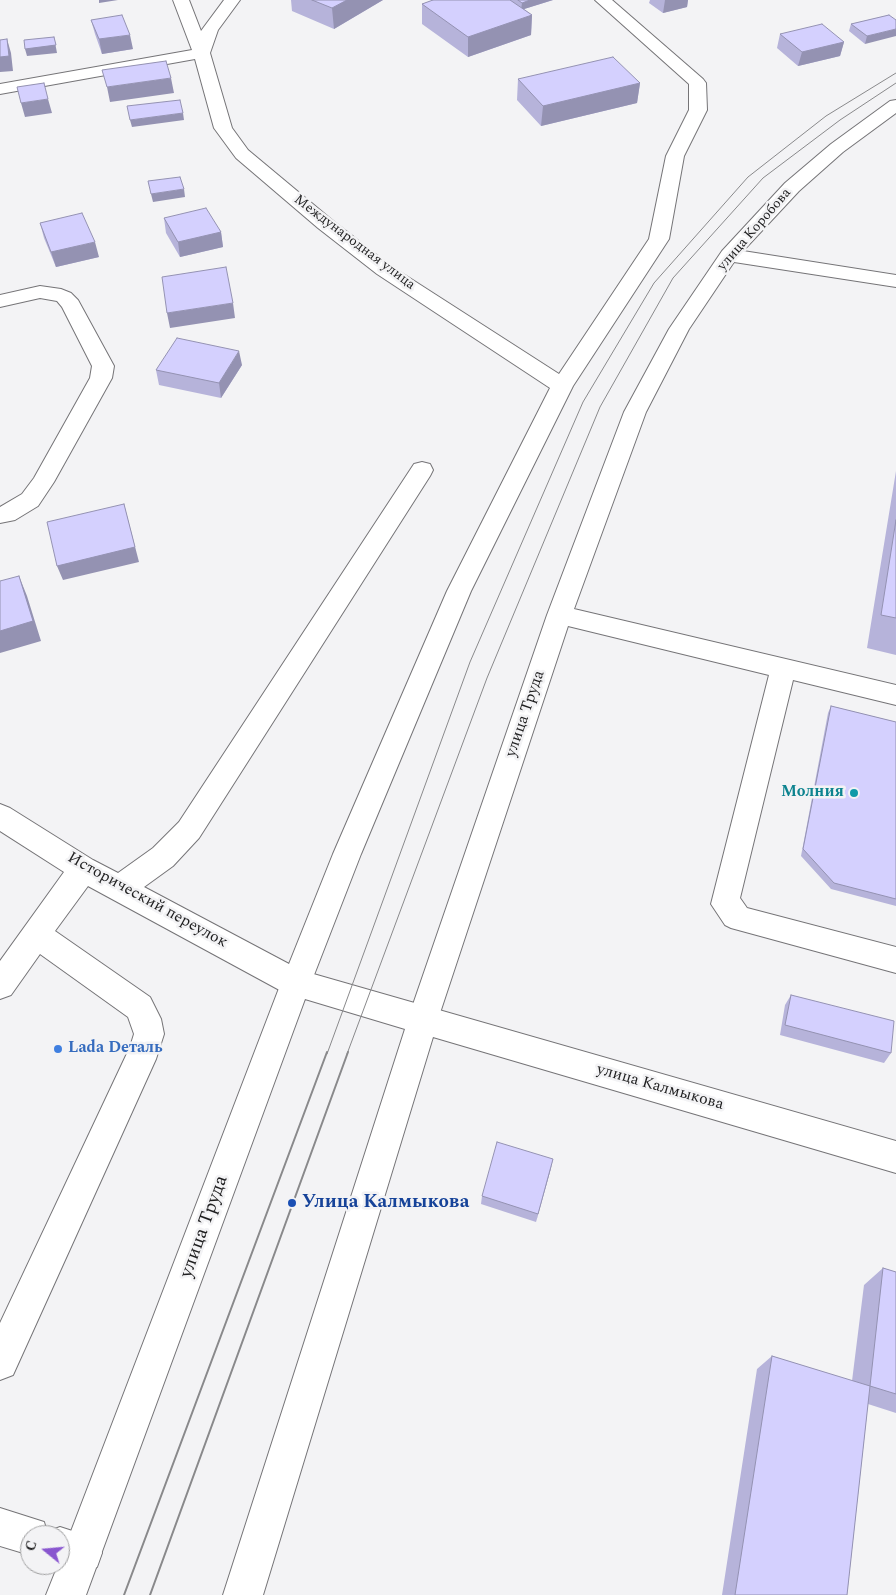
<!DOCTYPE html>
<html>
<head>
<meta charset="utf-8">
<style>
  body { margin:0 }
  #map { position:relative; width:896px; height:1595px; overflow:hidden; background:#f3f3f5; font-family:Spectral,serif }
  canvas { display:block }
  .north { position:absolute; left:20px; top:1525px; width:50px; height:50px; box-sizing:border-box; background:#f3f3f5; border:1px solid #9e9e9f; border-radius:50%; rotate:287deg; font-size:14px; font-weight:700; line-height:20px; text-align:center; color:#1e1e1f }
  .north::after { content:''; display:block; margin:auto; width:18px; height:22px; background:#8956cf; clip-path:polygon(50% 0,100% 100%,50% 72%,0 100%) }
</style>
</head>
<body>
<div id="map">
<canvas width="896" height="1595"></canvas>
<div class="north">С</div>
</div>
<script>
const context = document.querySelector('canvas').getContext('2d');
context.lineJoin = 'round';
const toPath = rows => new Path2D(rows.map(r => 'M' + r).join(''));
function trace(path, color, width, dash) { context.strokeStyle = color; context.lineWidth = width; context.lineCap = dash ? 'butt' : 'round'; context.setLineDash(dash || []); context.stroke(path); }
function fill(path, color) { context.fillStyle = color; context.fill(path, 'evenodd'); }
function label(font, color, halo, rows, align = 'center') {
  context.font = font + ' Spectral,serif'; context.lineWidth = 5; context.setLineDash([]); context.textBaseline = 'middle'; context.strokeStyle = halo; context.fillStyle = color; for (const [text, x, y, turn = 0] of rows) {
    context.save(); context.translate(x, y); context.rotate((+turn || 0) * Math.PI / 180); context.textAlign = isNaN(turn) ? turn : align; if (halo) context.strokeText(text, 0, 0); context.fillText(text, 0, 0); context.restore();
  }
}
const minor = toPath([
  [173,0,189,0,201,31,224,0,240,0,218,30,210,53,232,128,248,150,332,220,391,266,559,374,649,239,666,156,689,110,689,84,595,0,612,0,703,79,706,83,707,110,684,156,669,239,573,386,471,591,361,854,307,993,296,997,285,993,88,886,55,931,150,997,161,1019,164,1034,156,1059,13,1375,0,1380,0,1323,130,1047,134,1034,128,1017,40,954,11,995,0,999,0,961,64,872,0,831,0,804,10,808,93,860,118,873,153,848,179,822,414,464,422,462,430,464,433,470,430,476,199,838,173,866,144,887,289,964,333,854,447,591,550,388,377,274,318,228,236,158,214,128,195,59,0,94,0,84,192,50,173,0],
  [896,100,896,113,843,152,799,191,743,251,896,275,896,287,734,262,689,329,646,412,574,609,896,685,896,705,793,680,740,898,747,908,896,947,896,973,731,928,725,925,711,904,769,675,568,626,438,1019,434,1029,423,1033,412,1029,408,1019,547,615,624,412,669,329,722,251,785,183,831,144,890,101,896,100],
  [40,286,61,289,71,293,78,300,114,366,112,378,54,482,38,506,15,520,0,523,0,507,22,494,34,478,90,378,92,366,62,307,57,301,40,298,0,307,0,295,40,286],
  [0,1508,44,1522,47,1532,60,1527,97,1539,102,1553,97,1567,83,1572,59,1565,60,1535,30,1535,30,1555,0,1546,0,1508]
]);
const major = toPath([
  [296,969,896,1141,896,1173,433,1037,263,1595,223,1595,405,1029,305,999,86,1595,46,1595,58,1565,60,1565,60,1560,281,983,285,973,296,969]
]);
trace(minor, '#757477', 2);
trace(major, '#757477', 2);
fill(minor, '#fff');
fill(major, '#fff');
trace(toPath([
  [327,1054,470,662,583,402,654,283,748,177,826,116,896,73],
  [347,1054,487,678,600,407,673,278,763,178,840,120,896,83]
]), '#89898b', 1);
trace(toPath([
  [124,1595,327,1052],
  [150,1595,348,1052]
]), '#89898b', 2);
fill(toPath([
  [291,0,383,0,334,29,292,11],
  [433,0,553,0,524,9,532,15,531,35,468,57,422,24,422,4],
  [650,0,688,0,687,7,663,13,649,3],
  [889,15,865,44,849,31,851,24],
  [91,20,133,49,102,54,95,34],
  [780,34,844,42,840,56,798,66,777,48],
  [518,79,640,83,637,103,541,126,517,100],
  [164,218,221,232,223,247,180,257,166,233],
  [40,223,99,257,56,267,44,238],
  [242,365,221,398,159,385,156,370],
  [896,471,896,655,867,648],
  [831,706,896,722,896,906,831,889,801,856,828,713],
  [791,995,891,1053,884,1063,780,1035,785,1005],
  [551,1168,536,1222,481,1204,482,1196],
  [883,1268,896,1272,896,1413,868,1404,847,1595,722,1595,757,1369,772,1356,852,1381,864,1285]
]), '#b6b3da');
fill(toPath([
  [99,0,118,0,99,3],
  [347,0,383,0,334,29,332,8],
  [530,0,553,0,521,10,522,3],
  [665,0,688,0,687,7,663,13],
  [532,15,531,35,468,57,468,37],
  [896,29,896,36,865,44,867,36],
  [130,35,133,49,102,54,99,39],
  [54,37,57,53,27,56,25,49],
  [7,39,11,53,13,71,0,72,0,57],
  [844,42,840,56,798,66,802,52],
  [171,78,174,93,110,102,107,87],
  [640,83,637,103,541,126,543,106],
  [48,99,52,113,25,117,21,103],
  [183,113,184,120,132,127,130,120],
  [184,189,185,197,153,202,151,194],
  [221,232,223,247,180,257,178,242],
  [95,242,99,257,56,267,51,252],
  [233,303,235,318,170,328,167,313],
  [239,351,242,365,221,398,219,383],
  [124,504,139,562,63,580,57,566],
  [19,576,27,596,41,641,0,653,0,631],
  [553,1159,551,1168,536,1222,538,1214]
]), '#9492b2');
const building = toPath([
  [312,0,347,0,332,8,312,0],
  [433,0,510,0,532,15,468,37,422,4,433,0],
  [518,0,530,0,522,3,518,0],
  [122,15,130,35,99,39,91,20,122,15],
  [889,15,896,20,896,29,867,36,851,24,889,15],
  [822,24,844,42,802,52,780,34,822,24],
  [54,37,56,45,25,49,24,40,54,37],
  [7,39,9,56,0,57,0,40,7,39],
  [613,57,640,83,543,106,518,79,613,57],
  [166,61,171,78,107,87,102,70,166,61],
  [44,83,48,99,21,103,17,87,44,83],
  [180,100,183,113,130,120,127,106,180,100],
  [180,177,184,189,151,194,148,181,180,177],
  [206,208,221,232,178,242,164,218,206,208],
  [82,213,95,242,51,252,40,223,82,213],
  [226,267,233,303,167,313,162,277,226,267],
  [177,338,239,351,219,383,156,370,177,338],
  [124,504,135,547,57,566,47,522,124,504],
  [896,520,896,618,881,615,896,520],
  [19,576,33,621,0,631,0,581,19,576],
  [831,706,896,722,896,899,834,883,803,849,831,706],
  [791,995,894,1021,891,1053,785,1025,791,995],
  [497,1142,553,1159,538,1214,482,1196,497,1142],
  [883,1268,896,1272,896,1394,870,1386,883,1268],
  [772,1356,870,1386,847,1595,735,1595,772,1356]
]);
fill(building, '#d4d0fe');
trace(building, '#9492b2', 1);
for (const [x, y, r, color] of [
  [854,793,5,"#0f9aa8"],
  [58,1049,5,"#3f7fe0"],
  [292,1203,5,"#1a4fb4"]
]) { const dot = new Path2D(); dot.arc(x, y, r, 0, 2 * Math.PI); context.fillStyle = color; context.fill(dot); trace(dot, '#f3f3f5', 2); }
label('14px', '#1e1e1f', '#f3f3f5', [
  ["улица Коробова",755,230,-49],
  ["Международная улица",354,243,37]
]);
label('16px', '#1e1e1f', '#f3f3f5', [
  ["улица Труда",526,714,-71],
  ["Исторический переулок",147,901,29],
  ["улица Калмыкова",660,1088,16]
]);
label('bold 16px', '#0d838f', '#f3f3f5', [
  ["Молния",844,793]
], 'right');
label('bold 16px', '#366cbe', '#f3f3f5', [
  ["Lada Dеталь",68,1049]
], 'left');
label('bold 19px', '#164399', '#f3f3f5', [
  ["Улица Калмыкова",302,1203]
], 'left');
label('19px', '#1e1e1f', '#f3f3f5', [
  ["улица Труда",205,1227,-70]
]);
</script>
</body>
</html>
